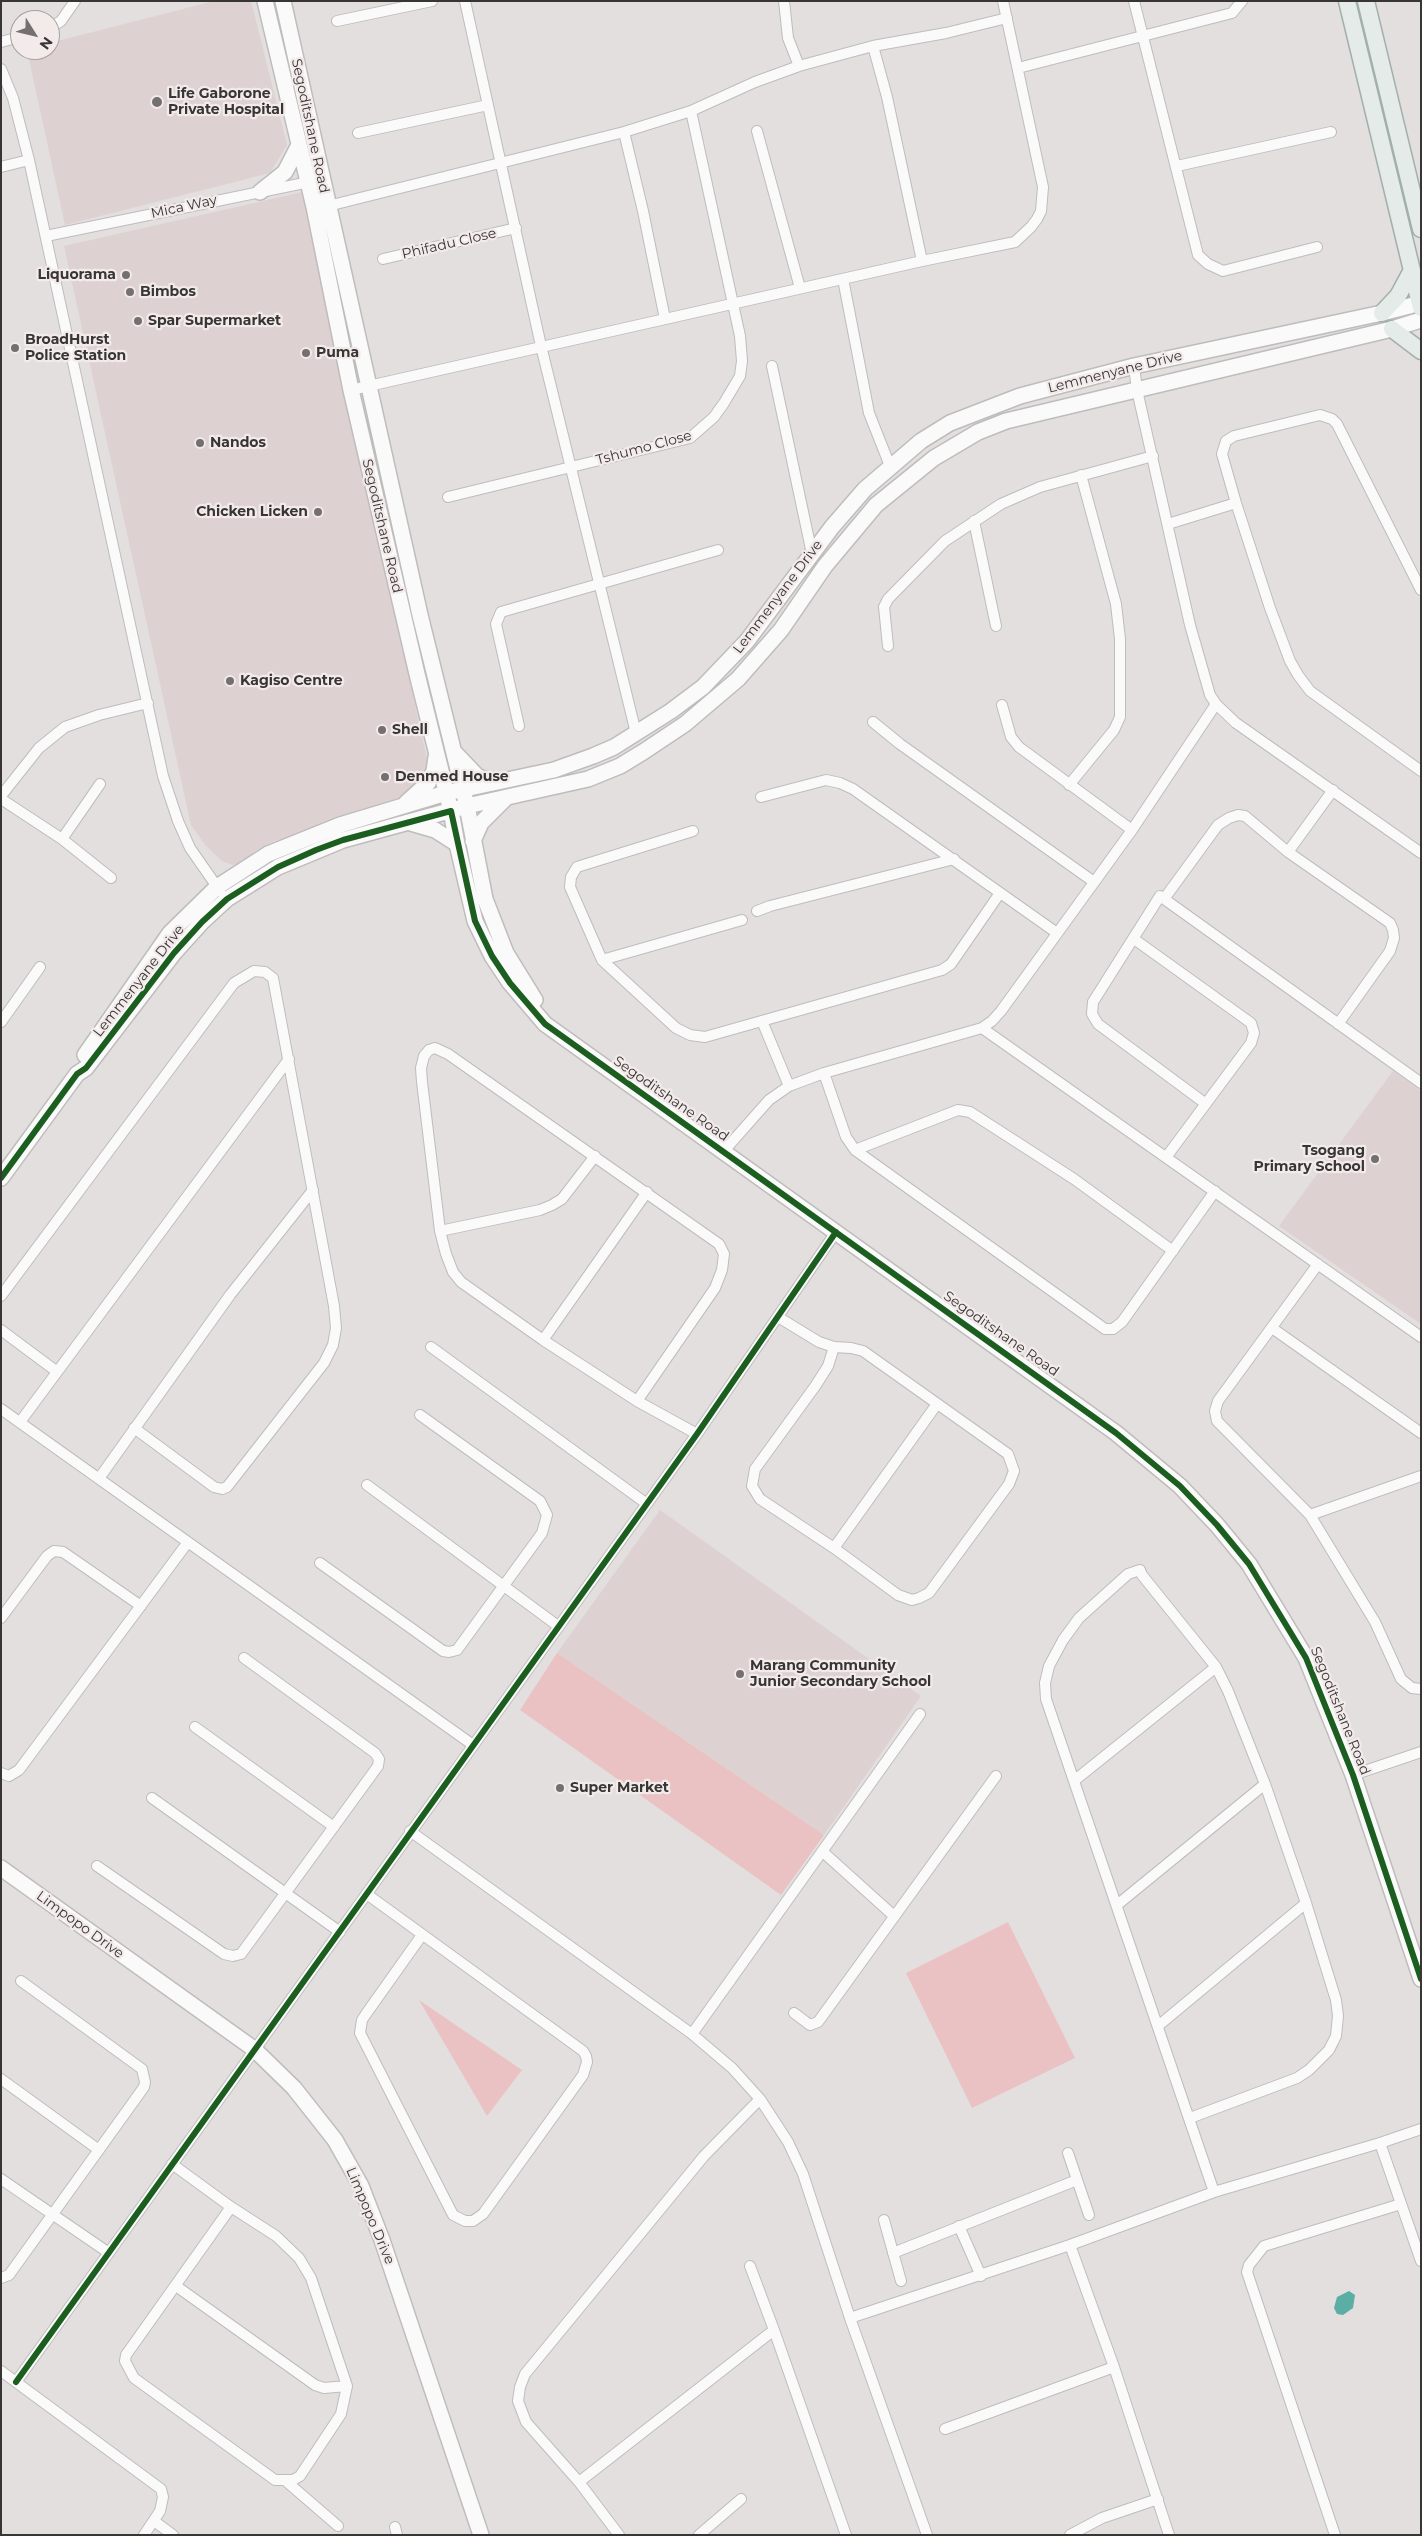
<!DOCTYPE html>
<html>
<head>
<meta charset="utf-8">
<style>
  body { margin:0 }
  #map { position:relative; width:1422px; height:2536px; overflow:hidden; background:#e3dfdf; font-family:Montserrat,sans-serif }
  canvas { display:block }
  .frame { position:absolute; inset:0; border:2px solid #383535; pointer-events:none }
  .north { position:absolute; left:10px; top:10px; width:50px; height:50px; box-sizing:border-box; background:#f3eaea; border:1px solid #a8a2a2; border-radius:50%; rotate:126deg; font-size:14px; font-weight:700; line-height:20px; text-align:center; color:#383535 }
  .north::after { content:''; display:block; margin:auto; width:18px; height:22px; background:#747070; clip-path:polygon(50% 0,100% 100%,50% 72%,0 100%) }
</style>
</head>
<body>
<div id="map">
<canvas width="1422" height="2536"></canvas>
<div class="frame"></div>
<div class="north">N</div>
</div>
<script>
const context = document.querySelector('canvas').getContext('2d');
context.lineJoin = 'round';
function fill(path, color) { context.fillStyle = color; context.fill(path, 'evenodd'); }
const toPath = rows => new Path2D(rows.map(r => 'M' + r).join(''));
function trace(path, color, width, dash) { context.strokeStyle = color; context.lineWidth = width; context.lineCap = dash ? 'butt' : 'round'; context.setLineDash(dash || []); context.stroke(path); }
function label(font, color, halo, rows, align = 'center') {
  context.font = font + ' Montserrat,sans-serif'; context.lineWidth = 4.5; context.setLineDash([]); context.textBaseline = 'middle'; context.strokeStyle = halo; context.fillStyle = color; for (const [text, x, y, turn = 0] of rows) {
    context.save(); context.translate(x, y); context.rotate((+turn || 0) * Math.PI / 180); context.textAlign = isNaN(turn) ? turn : align; if (halo) context.strokeText(text, 0, 0); context.fillText(text, 0, 0); context.restore();
  }
}
fill(toPath([
  [214,1,251,1,287,145,270,173,65,225,27,50,50,50,50,43],
  [303,192,430,773,419,791,339,826,274,841,255,851,245,861,233,865,222,861,206,846,191,825,64,246],
  [1393,1071,1421,1091,1421,1324,1279,1226],
  [660,1510,921,1696,824,1835,557,1653]
]), '#ddd1d1');
fill(toPath([
  [557,1653,824,1835,781,1895,520,1710],
  [1008,1922,1075,2058,972,2108,906,1973],
  [419,2000,522,2070,487,2116]
]), '#eac2c4');
fill(toPath([
  [1349,2291,1355,2295,1353,2308,1343,2315,1337,2314,1334,2308,1337,2297]
]), '#5baea3');
const street = toPath([
  [465,1,541,346,636,733],
  [784,1,788,38,799,66,873,46],
  [1134,1,1198,255,1208,264,1223,271,1317,247],
  [337,21,432,1],
  [50,28,61,21,75,1],
  [1,42,20,37],
  [1018,68,1232,13,1242,1],
  [1,69,13,98,29,160,163,776,178,821,190,848,220,891],
  [757,131,800,288],
  [624,132,691,111,755,82,799,66],
  [358,133,488,105],
  [1177,166,1331,132],
  [1,167,29,160],
  [328,206,624,132,643,211,665,319],
  [46,236,314,181],
  [383,259,516,228],
  [922,261,887,97,873,46,946,33,1007,18],
  [843,279,869,413,890,466],
  [772,366,812,554],
  [1134,366,1137,390,1190,625,1210,695,1216,704,1236,723,1421,853],
  [351,390,922,261,1015,242,1031,227,1037,219,1041,211,1043,187,1003,1],
  [448,497,690,438,714,417,724,403,740,376,742,361,740,336,691,111],
  [974,521,996,626],
  [1168,524,1236,503],
  [1421,590,1337,424,1332,419,1320,415,1234,436,1226,441,1222,454,1236,503,1270,608,1290,661,1298,675,1310,691,1421,771],
  [888,646,884,607,888,599,945,541,1001,504,1040,487,1153,456],
  [1002,705,1011,737,1019,747,1132,830],
  [873,722,900,744,1094,882],
  [519,726,496,624,501,612,718,550],
  [1069,785,1114,730,1120,717,1120,639,1116,604,1081,475],
  [1,796,39,748,65,727,99,715,148,703],
  [761,797,826,780,840,783,853,789,1057,933],
  [1,799,62,839,111,878],
  [693,831,577,867,571,877,570,887,602,960,676,1028,690,1035,705,1037,942,970,951,964,1000,893],
  [62,839,100,784],
  [1288,852,1333,790],
  [1164,899,1218,825,1229,818,1238,815,1245,816,1288,852,1390,923,1393,930,1394,938,1390,951,1338,1024],
  [757,911,770,906,954,859],
  [1134,939,1251,1023,1254,1033,1251,1043,1167,1156],
  [602,960,742,920],
  [762,1021,789,1086],
  [1,1022,40,967],
  [982,1028,1421,1337],
  [824,1073,846,1137,855,1150,1105,1329,1113,1329,1122,1322,1215,1191],
  [1206,1104,1098,1024,1092,1014,1093,1002,1160,896,1421,1083],
  [855,1150,958,1110,970,1112,1074,1179,1173,1251],
  [723,1152,769,1100,789,1086,824,1073,982,1028,992,1021,1001,1011,1132,830,1216,704],
  [440,1231,540,1210,552,1205,562,1199,595,1156],
  [1318,1264,1218,1401,1215,1411,1217,1421,1310,1515,1375,1622,1401,1679,1412,1688,1421,1689],
  [1,1296,234,983,254,971,265,972,273,978,334,1306,336,1328,333,1345,324,1363,227,1487,222,1489,214,1487,134,1428],
  [778,1317,819,1342,834,1347,851,1348,863,1351,1008,1454,1014,1471,1009,1484,929,1593,919,1598,912,1600,898,1595,834,1548,760,1499,752,1486,755,1469,816,1385,828,1366,834,1347],
  [1272,1328,1421,1433],
  [1,1330,56,1371],
  [543,1340,647,1192],
  [431,1347,647,1504],
  [637,1401,715,1288,722,1270,724,1254,719,1244,448,1054,435,1048,429,1050,424,1056,421,1068,422,1082,440,1231,446,1254,453,1272,461,1282,543,1340,637,1401,697,1434],
  [1,1409,473,1745],
  [20,1422,289,1059],
  [100,1477,230,1295,313,1190],
  [367,1485,558,1626],
  [1310,1515,1421,1476],
  [834,1548,937,1404],
  [320,1563,443,1651,449,1652,457,1650,542,1533,547,1515,540,1501,420,1415],
  [1,1618,47,1556,54,1551,63,1552,141,1606],
  [195,1727,334,1827],
  [1,1773,9,1776,19,1770,188,1542],
  [1353,1775,1421,1752],
  [1075,1780,1216,1667],
  [152,1798,340,1932],
  [410,1831,692,2034,732,2068,760,2099,788,2142,803,2174,850,2318,927,2535],
  [823,1852,894,1916],
  [97,1866,224,1954,233,1956,241,1954,378,1766,379,1759,375,1753,244,1658],
  [368,1895,583,2051,586,2056,587,2062,583,2075,483,2214,473,2221,465,2221,453,2215,360,2033,362,2020,366,2014,422,1935],
  [1117,1905,1265,1784],
  [794,2013,810,2025,818,2022,996,1776],
  [1158,2026,1306,1903],
  [692,2034,920,1714],
  [1,2079,99,2150],
  [1190,2118,1297,2078,1309,2070,1329,2050,1336,2036,1338,2016,1336,2000,1306,1903,1265,1784,1228,1691,1216,1667,1142,1575,1140,1570,1128,1574,1079,1618,1063,1640,1049,1666,1045,1683,1046,1699,1214,2192],
  [1380,2143,1421,2261],
  [1068,2153,1089,2215],
  [172,2164,231,2207,276,2236,299,2258,311,2278,347,2386,341,2414,300,2476,293,2480,275,2480,134,2378,125,2361,126,2355,231,2207],
  [1,2179,109,2253],
  [884,2220,901,2281],
  [959,2226,981,2276],
  [1070,2245,1114,2367,1169,2535],
  [893,2253,1077,2180],
  [750,2266,774,2330,846,2535],
  [1,2278,9,2275,144,2087,145,2082,142,2069,21,1981],
  [176,2286,315,2385,324,2388,347,2386],
  [850,2318,1070,2245,1214,2192,1380,2143,1421,2129],
  [1,2371,161,2489,163,2497,160,2511,144,2535],
  [16,2382,697,1434,836,1232],
  [945,2429,1114,2367],
  [287,2482,338,2526],
  [579,2482,774,2330],
  [154,2521,173,2535],
  [395,2527,397,2535],
  [619,2535,579,2482,526,2422,518,2401,520,2387,525,2374,704,2156,760,2099],
  [699,2535,741,2499],
  [1070,2535,1102,2518,1158,2499],
  [1335,2535,1247,2272,1249,2265,1264,2246,1401,2204]
]);
const secondary = toPath([
  [265,1,314,207,351,390,417,674,451,811,457,844,475,921,492,956,510,983,545,1024,1116,1433,1180,1486,1217,1525,1249,1564,1306,1658,1353,1775,1421,1979],
  [283,1,420,615,467,806,485,899,506,953,535,1000],
  [260,192,285,172,299,145],
  [455,753,477,776,486,780,496,780],
  [406,803,428,783,434,771,436,757],
  [411,823,435,830,457,844],
  [473,841,481,823,507,797],
  [85,1055,170,933,217,887,268,854,340,825,446,793,554,770,593,756,614,747,671,711,703,687,747,641,832,527,865,489,921,441,950,423,1020,396,1134,366,1382,313,1421,303],
  [1,1178,77,1074,86,1068,174,953,202,922,227,899,278,867,343,840,467,806,588,779,620,766,643,752,685,724,738,679,781,630,825,566,876,505,934,458,978,432,1006,421,1392,329,1421,320],
  [1,1868,254,2049,294,2088,335,2140,361,2186,382,2240,481,2535]
]);
const primary = toPath([
  [1347,1,1421,308],
  [1366,1,1421,229],
  [1382,313,1398,296,1412,270],
  [1392,329,1421,351]
]);
trace(street, '#bfbcbc', 12);
trace(secondary, '#bfbcbc', 18);
trace(primary, '#a3afad', 19);
trace(street, '#fbfafa', 10);
trace(secondary, '#fbfafa', 15);
trace(primary, '#e4ebe9', 16);
trace(toPath([
  [1,1178,77,1074,86,1068,174,953,202,922,227,899,278,867,316,850,343,840,451,811,475,921,492,956,510,983,545,1024,1116,1433,1180,1486,1217,1525,1249,1564,1306,1658,1353,1775,1421,1979],
  [16,2382,697,1434,836,1232]
]), '#1b5e20', 6);
for (const [x, y, r, color] of [
  [157,102,6,"#747070"],
  [126,275,5,"#747070"],
  [130,292,5,"#747070"],
  [138,321,5,"#747070"],
  [15,348,5,"#747070"],
  [306,353,5,"#747070"],
  [200,443,5,"#747070"],
  [318,512,5,"#747070"],
  [230,681,5,"#747070"],
  [382,730,5,"#747070"],
  [385,777,5,"#747070"],
  [1375,1159,5,"#747070"],
  [740,1674,5,"#747070"],
  [560,1788,5,"#747070"]
]) { const dot = new Path2D(); dot.arc(x, y, r, 0, 2 * Math.PI); context.fillStyle = color; context.fill(dot); trace(dot, '#f3eaea', 2); }
label('bold 14px', '#383535', '#f3eaea', [
  ["Life Gaborone",168,94],
  ["Private Hospital",168,110],
  ["Liquorama",116,275,"right"],
  ["Bimbos",140,292],
  ["Spar Supermarket",148,321],
  ["BroadHurst",25,340],
  ["Police Station",25,356],
  ["Puma",316,353],
  ["Nandos",210,443],
  ["Chicken Licken",308,512,"right"],
  ["Kagiso Centre",240,681],
  ["Shell",392,730],
  ["Denmed House",395,777],
  ["Tsogang",1365,1151,"right"],
  ["Primary School",1365,1167,"right"],
  ["Marang Community",750,1666],
  ["Junior Secondary School",750,1682],
  ["Super Market",570,1788]
], 'left');
label('14px', '#383535', '#f3eaea', [
  ["Segoditshane Road",310,126,78],
  ["Mica Way",184,207,-12],
  ["Phifadu Close",449,244,-13],
  ["Lemmenyane Drive",1115,372,-14],
  ["Tshumo Close",644,448,-15],
  ["Segoditshane Road",382,526,77],
  ["Lemmenyane Drive",778,597,-53],
  ["Lemmenyane Drive",139,981,-52],
  ["Segoditshane Road",671,1099,35],
  ["Segoditshane Road",1001,1334,35],
  ["Segoditshane Road",1340,1711,68],
  ["Limpopo Drive",80,1925,36],
  ["Limpopo Drive",370,2216,67]
]);
</script>
</body>
</html>
